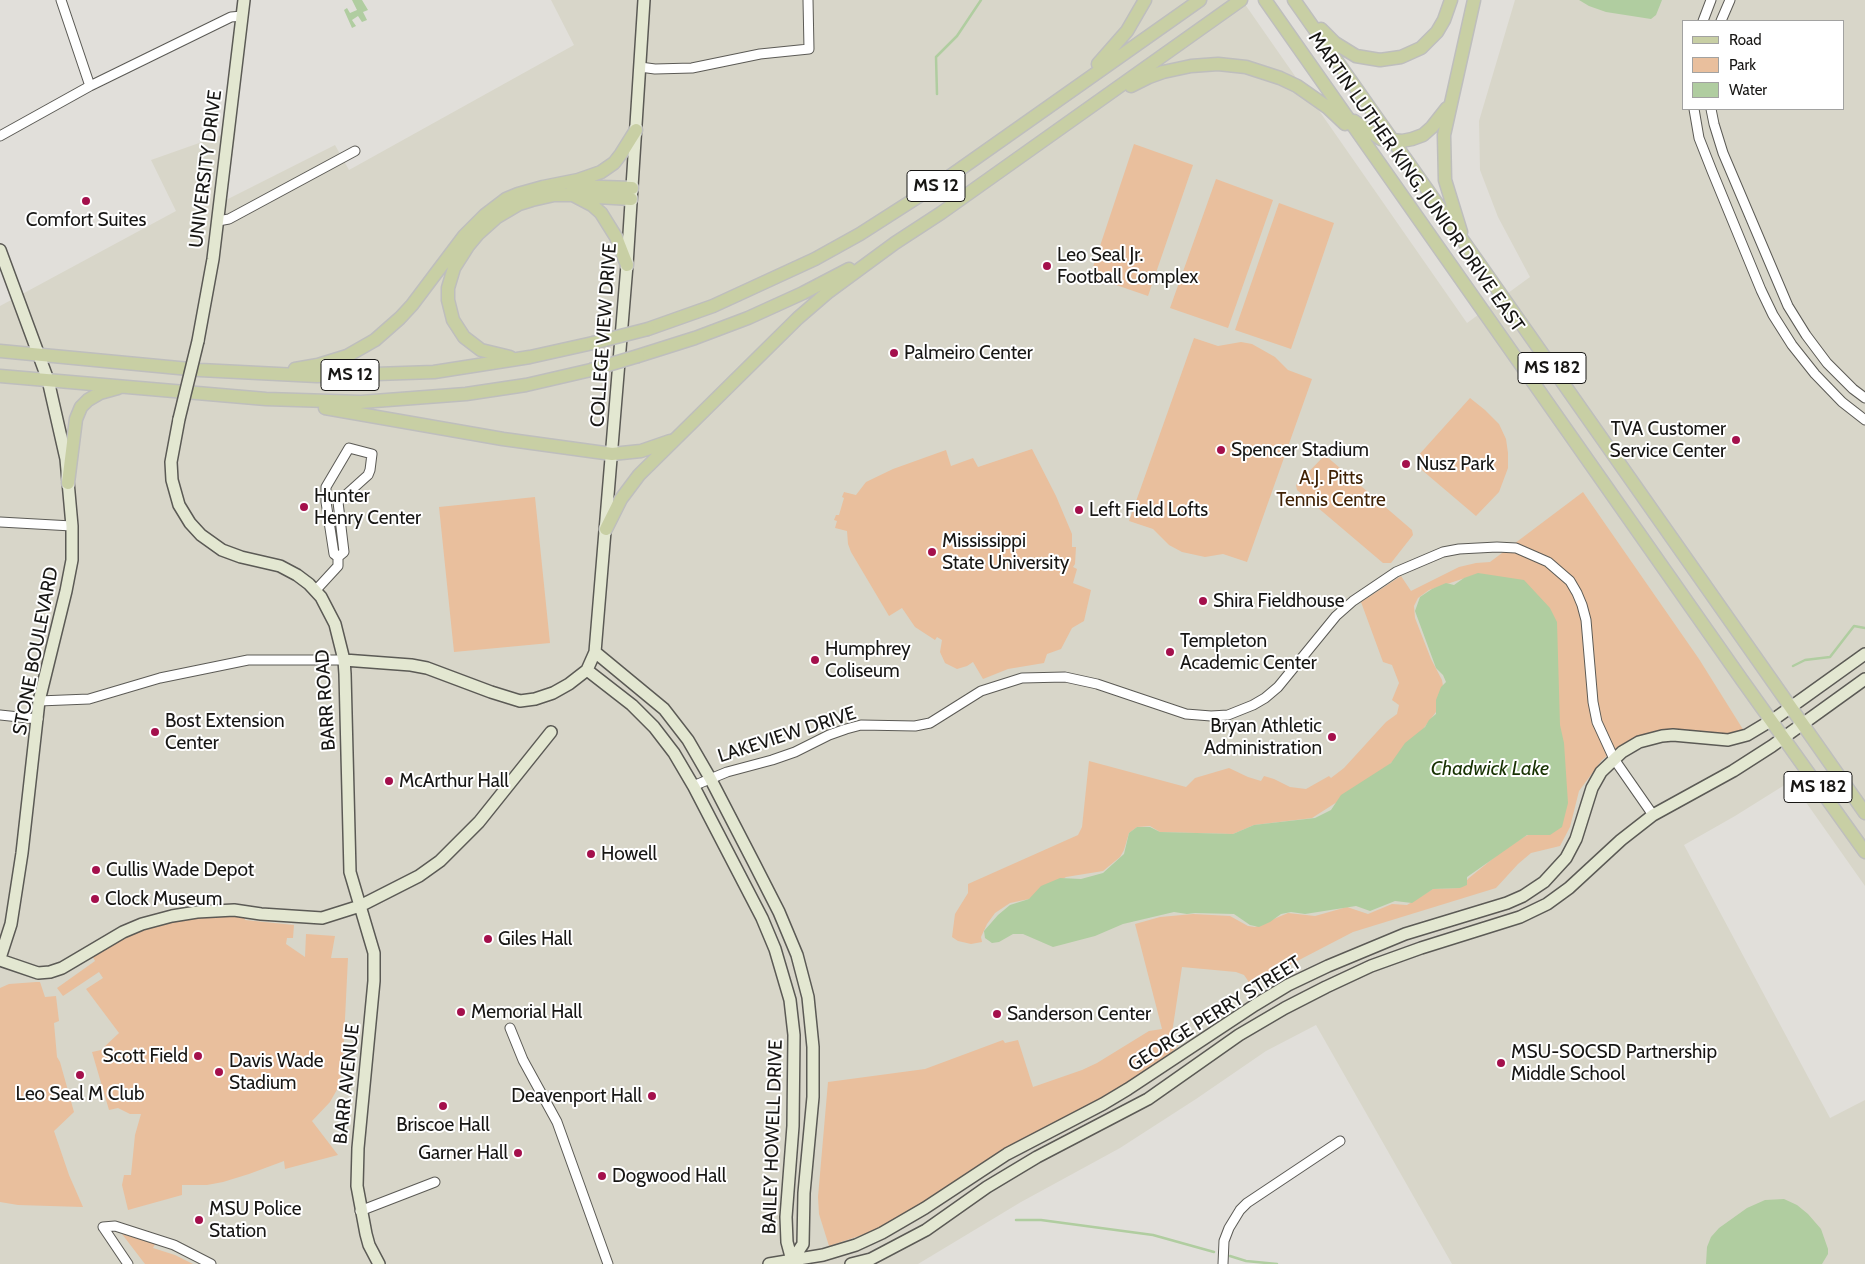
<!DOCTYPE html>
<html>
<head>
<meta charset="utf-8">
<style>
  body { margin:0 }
  #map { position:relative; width:1865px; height:1264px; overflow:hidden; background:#e1dfda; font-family:Cabin,sans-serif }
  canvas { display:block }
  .legend { position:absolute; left:1682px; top:20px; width:162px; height:90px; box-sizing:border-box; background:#fff; border:1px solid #a2a2a1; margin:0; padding:6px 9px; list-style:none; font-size:15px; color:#171614 }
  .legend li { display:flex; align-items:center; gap:10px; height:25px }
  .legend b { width:25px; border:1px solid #a2a2a1 }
</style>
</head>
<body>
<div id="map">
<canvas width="1865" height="1264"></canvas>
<ul class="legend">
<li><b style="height:6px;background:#c8cfa4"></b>Road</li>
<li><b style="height:14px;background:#e9bf9d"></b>Park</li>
<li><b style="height:14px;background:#b0cda0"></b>Water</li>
</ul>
</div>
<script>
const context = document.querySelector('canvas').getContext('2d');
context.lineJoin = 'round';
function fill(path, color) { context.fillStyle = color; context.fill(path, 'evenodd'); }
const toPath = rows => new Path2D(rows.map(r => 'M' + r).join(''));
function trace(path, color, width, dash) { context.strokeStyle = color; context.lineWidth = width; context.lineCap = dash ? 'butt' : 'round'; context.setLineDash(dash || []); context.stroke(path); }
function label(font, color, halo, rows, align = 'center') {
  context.font = font + ' Cabin,sans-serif'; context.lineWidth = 4; context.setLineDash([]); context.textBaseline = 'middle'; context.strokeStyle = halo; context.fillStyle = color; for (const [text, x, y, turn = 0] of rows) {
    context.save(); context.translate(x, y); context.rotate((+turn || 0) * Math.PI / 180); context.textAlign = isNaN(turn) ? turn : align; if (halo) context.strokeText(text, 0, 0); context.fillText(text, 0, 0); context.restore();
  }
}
fill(toPath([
  [551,0,1242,0,1467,323,1530,277,1498,217,1480,170,1479,121,1515,0,1865,0,1865,886,1791,781,1735,816,1684,845,1830,1118,1865,1100,1865,1264,1452,1264,1316,1025,1266,1051,1196,1099,1120,1148,1021,1202,918,1264,0,1264,0,306,176,211,151,160,236,130,226,200,335,145,349,170,574,45],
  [1684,21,1844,21,1844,109,1684,109]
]), '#d8d6c9');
fill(toPath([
  [1134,144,1193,165,1148,296,1090,276],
  [1216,179,1273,200,1228,328,1170,308],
  [1279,203,1334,223,1291,349,1235,330],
  [1194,338,1218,346,1241,342,1252,344,1275,357,1288,370,1312,379,1247,562,1223,554,1205,557,1182,552,1169,545,1153,529,1129,521],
  [1470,398,1485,410,1499,424,1506,439,1508,453,1508,468,1499,492,1476,516,1416,465,1417,457],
  [1032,449,1056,496,1072,534,1072,547,1076,547,1075,564,1073,567,1077,569,1073,583,1091,590,1084,621,1072,628,1061,649,1047,654,1044,663,1008,669,983,679,973,662,967,666,957,669,945,663,940,652,942,640,937,637,935,640,915,627,902,608,889,616,851,552,848,544,847,531,835,528,837,521,834,520,836,515,839,515,844,498,842,497,844,492,856,495,866,482,893,469,946,450,951,466,973,458,978,467],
  [1326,456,1412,530,1413,535,1391,563,1383,563,1297,490,1296,485,1323,457],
  [1583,492,1699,659,1744,731,1727,735,1639,736,1621,745,1602,760,1579,791,1570,827,1560,846,1531,853,1518,864,1496,888,1353,932,1251,985,1244,975,1236,972,1182,967,1172,1033,1178,1046,1166,1058,1143,1074,1095,1102,1018,1141,928,1200,880,1229,829,1246,819,1214,818,1197,828,1082,925,1069,1003,1040,1005,1043,1018,1040,1033,1087,1082,1070,1097,1063,1149,1031,1162,1029,1135,924,1160,917,1193,914,1230,916,1248,926,1255,927,1288,913,1315,916,1347,907,1368,914,1392,904,1407,905,1433,889,1460,888,1469,878,1501,852,1524,837,1528,835,1549,833,1477,574,1429,590,1418,598,1414,606,1415,618,1431,659,1442,680,1444,692,1442,704,1411,745,1373,779,1312,818,1254,825,1233,834,1160,832,1150,826,1137,827,1129,833,1124,850,1120,857,1103,871,1066,877,1029,899,1010,903,995,913,987,924,981,937,982,942,971,944,958,941,952,937,955,914,968,893,968,884,1078,835,1082,827,1089,761,1186,787,1195,778,1229,768,1248,777,1261,781,1264,776,1274,779,1290,787,1306,789,1329,776,1331,778,1344,768,1386,722,1397,714,1399,705,1392,700,1399,683,1392,665,1383,662,1361,602,1401,576,1411,591,1459,567,1476,563,1490,562],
  [535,497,550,643,454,652,439,507],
  [245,913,245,920,294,925,293,938,287,938,286,944,305,957,306,934,335,936,331,958,348,958,343,1059,339,1086,330,1102,312,1121,338,1155,285,1169,284,1161,249,1174,223,1182,207,1185,182,1185,182,1195,128,1210,122,1185,124,1175,131,1175,135,1135,141,1114,130,1114,118,1108,109,1110,92,1052,101,1050,119,1033,86,989,103,978,99,972,63,996,57,988,95,961,92,955,141,930,168,921,191,916],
  [36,982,40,982,45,997,56,996,59,1021,54,1023,57,1057,60,1062,74,1112,54,1131,69,1175,83,1207,18,1205,0,1202,0,988,9,984],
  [122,1234,155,1244,153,1248,175,1255,193,1264,145,1264]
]), '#e9bf9d');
fill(toPath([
  [352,0,362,0,368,10,363,12,367,20,362,22,358,16,352,20,356,26,352,28,344,10,347,8,350,13,357,10],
  [1579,0,1662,0,1656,15,1651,19,1606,12,1589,6],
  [1478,573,1524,580,1550,608,1557,622,1560,725,1564,743,1568,803,1562,827,1550,835,1527,835,1467,877,1467,885,1460,888,1433,889,1412,903,1395,901,1370,911,1356,906,1305,914,1291,912,1281,914,1270,922,1259,927,1250,925,1234,914,1195,913,1187,914,1174,912,1123,924,1095,936,1053,947,1023,934,1013,934,999,942,992,943,985,938,984,931,998,915,1010,905,1029,899,1041,886,1060,878,1081,879,1103,873,1124,854,1129,833,1137,827,1150,827,1160,832,1233,834,1254,825,1315,818,1331,810,1341,795,1391,763,1405,743,1425,727,1429,720,1436,714,1436,700,1441,687,1446,682,1443,675,1436,668,1415,611,1420,597,1432,589,1446,583,1454,585,1464,578],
  [1784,1199,1797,1205,1808,1214,1821,1229,1828,1249,1828,1254,1822,1264,1706,1264,1707,1247,1711,1237,1719,1228,1747,1208,1765,1200]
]), '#b0cda0');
trace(toPath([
  [937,94,936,57,957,36,981,0],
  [1793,666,1805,660,1830,657,1854,626,1865,628],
  [1016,1220,1041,1220,1153,1235,1214,1252],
  [1230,1256,1246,1261,1277,1264]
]), '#b0cda0', 2.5);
const street = toPath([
  [61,0,90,86],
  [1703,21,1711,0],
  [1721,21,1730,0],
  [640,67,655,69,692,68,760,54,809,49,808,0],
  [1694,109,1699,138,1712,171,1761,290,1773,315,1792,345,1815,374,1842,402,1865,420],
  [1711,109,1714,124,1723,153,1788,306,1806,335,1827,363,1853,389,1865,398],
  [0,136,90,86,231,17,242,16],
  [218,221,229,219,355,151],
  [0,522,72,526],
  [315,591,338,566,338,557,334,554,326,502,326,487,349,448,372,454,370,470,368,475,338,502,344,552,338,557],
  [39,701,89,699,160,678,248,660,344,660],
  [0,715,38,719],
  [693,786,727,772,772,760,795,752,829,735,846,729,861,725,915,726,930,723,981,691,1022,678,1065,677,1097,684,1186,714,1211,716,1228,715,1253,705,1265,698,1278,687,1336,616,1353,601,1396,572,1443,552,1459,549,1497,547,1516,548,1548,562,1570,581,1577,593,1582,605,1586,620,1593,702,1597,722,1614,759,1653,815],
  [510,1028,523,1060,557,1122,608,1264],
  [360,1211,435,1182],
  [103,1227,115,1226,174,1245,211,1264],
  [103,1227,128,1264],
  [1223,1264,1224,1241,1229,1228,1240,1210,1247,1203,1340,1141]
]);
const secondary = toPath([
  [0,250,48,380,66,459,72,526,72,560,66,591,39,701,22,853,11,924,0,958],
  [198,341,213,259,244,0],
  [179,419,171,462,172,480,179,505,190,523,201,535,222,550,241,557,280,566,297,575,309,584,321,597,335,624,344,660,345,674,350,872,374,953,374,981,358,1148,357,1186,366,1234,369,1245,379,1264],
  [595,652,664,709,688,740,710,778,754,863,779,912,797,955,808,997,813,1047,813,1097,804,1193,803,1244,793,1259],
  [344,660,411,665,427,668,491,692,520,701,535,699,553,693,569,684,587,670,595,652,627,265,644,0],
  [587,670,632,705,654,727,674,753,694,787,762,918,775,949,790,1000,794,1035,793,1126,786,1217,787,1242,793,1264],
  [0,960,38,973,50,972,62,968,123,932,142,924,172,916,197,912,234,910,261,914,322,918,360,906,419,876,440,861,479,822,551,732],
  [769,1264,823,1255,856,1245,882,1233,925,1208,1007,1154,1103,1104,1128,1089,1255,1005,1288,985,1328,966,1405,934,1507,903,1523,896,1544,882,1566,858,1576,839,1592,788,1601,772,1622,752,1639,742,1662,736,1673,735,1728,740,1747,735,1777,717,1865,654],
  [851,1264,871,1259,926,1230,987,1187,1037,1157,1148,1099,1239,1035,1285,1008,1326,987,1371,966,1421,948,1520,917,1547,904,1569,888,1621,840,1653,815,1733,771,1772,746,1865,679]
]);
const primary = toPath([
  [1265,0,1742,680,1865,852],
  [1294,0,1865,813],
  [1321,29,1335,43,1356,56,1380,60,1401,57,1421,48,1437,32,1444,20,1451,0],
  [1098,64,1127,31,1145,0],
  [1131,86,1149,77,1163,72,1191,66,1218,64,1246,67,1280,78,1297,86,1327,107,1345,124],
  [1354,121,1381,139,1402,141,1412,139,1423,135,1432,127,1447,108],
  [572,186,632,188],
  [580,196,631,199],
  [1461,232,1445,180,1444,135,1474,0],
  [648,329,713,306,815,259,860,234,949,177,1200,0],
  [0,351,200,370,317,376,434,372,530,357,593,343],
  [638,356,695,338,748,318,803,293,849,269],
  [510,357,481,350,464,337,453,320,448,300,448,288,454,268,468,246,478,234,497,217,519,204,532,200,554,195,573,195,592,205,601,213,616,237,627,265],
  [295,369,318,365,347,356,375,340,400,318,412,305,464,236,485,215,506,199,518,194,543,187,578,180,601,172,614,163,621,154,636,130],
  [0,376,266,399,361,402,466,394,526,385,591,370],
  [325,408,503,439,612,454,641,451,670,441],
  [68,483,76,419,81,407,88,400,100,393,118,388],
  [606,529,621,499,639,475,798,318,827,293,895,243,941,213,1241,0]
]);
trace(street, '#5b5a55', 11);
trace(secondary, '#5b5a55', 14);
trace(primary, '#bebebd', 15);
trace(street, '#fff', 9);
trace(secondary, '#e3e7d1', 11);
trace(primary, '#c8cfa4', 12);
const secondaryBridge = toPath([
  [179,419,198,341]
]);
const primaryBridge = toPath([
  [593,343,648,329],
  [591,370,638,356]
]);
trace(secondaryBridge, '#5b5a55', 14, []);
trace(primaryBridge, '#bebebd', 15, []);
trace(secondaryBridge, '#e3e7d1', 11);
trace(primaryBridge, '#c8cfa4', 12);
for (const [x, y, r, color] of [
  [86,201,5,"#a4104c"],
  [1047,266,5,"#a4104c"],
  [894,353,5,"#a4104c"],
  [1736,440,5,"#a4104c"],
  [1221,450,5,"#a4104c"],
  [1406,464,5,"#a4104c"],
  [304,507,5,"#a4104c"],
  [1079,510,5,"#a4104c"],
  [932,552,5,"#a4104c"],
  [1203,601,5,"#a4104c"],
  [1170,652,5,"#a4104c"],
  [815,660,5,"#a4104c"],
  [155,732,5,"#a4104c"],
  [1332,737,5,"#a4104c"],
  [389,781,5,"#a4104c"],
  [591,854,5,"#a4104c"],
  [96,870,5,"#a4104c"],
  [95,899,5,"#a4104c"],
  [488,939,5,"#a4104c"],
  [461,1012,5,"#a4104c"],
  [997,1014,5,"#a4104c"],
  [198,1056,5,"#a4104c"],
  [1501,1063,5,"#a4104c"],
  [219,1072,5,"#a4104c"],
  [80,1075,5,"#a4104c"],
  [652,1096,5,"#a4104c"],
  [443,1106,5,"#a4104c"],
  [518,1153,5,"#a4104c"],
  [602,1176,5,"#a4104c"],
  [199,1220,5,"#a4104c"]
]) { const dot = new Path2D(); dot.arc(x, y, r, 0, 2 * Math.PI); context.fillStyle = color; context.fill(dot); trace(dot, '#fff', 2); }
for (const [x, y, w] of [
  [936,186,58],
  [1552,368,68],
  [350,375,58],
  [1818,787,68]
]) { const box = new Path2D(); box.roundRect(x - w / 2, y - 15.5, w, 31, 4); context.fillStyle = '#fff'; context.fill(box); trace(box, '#171614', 1); }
label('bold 18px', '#171614', null, [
  ["MS 12",936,186],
  ["MS 182",1552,368],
  ["MS 12",350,375],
  ["MS 182",1818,787]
]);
label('19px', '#171614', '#fff', [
  ["UNIVERSITY DRIVE",206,169,-83],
  ["MARTIN LUTHER KING, JUNIOR DRIVE EAST",1416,182,55],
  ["COLLEGE VIEW DRIVE",604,335,-86],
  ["STONE BOULEVARD",36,651,-79],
  ["BARR ROAD",326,700,-94],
  ["LAKEVIEW DRIVE",787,735,-18],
  ["GEORGE PERRY STREET",1215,1014,-32],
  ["BARR AVENUE",347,1084,-84],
  ["BAILEY HOWELL DRIVE",773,1137,-88]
]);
label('19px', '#171614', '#fff', [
  ["Comfort Suites",86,220,"center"],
  ["Leo Seal Jr.",1057,255],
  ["Football Complex",1057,277],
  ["Palmeiro Center",904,353],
  ["TVA Customer",1726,429,"right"],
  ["Service Center",1726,451,"right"],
  ["Spencer Stadium",1231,450],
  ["Nusz Park",1416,464],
  ["Hunter",314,496],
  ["Henry Center",314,518],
  ["Left Field Lofts",1089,510],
  ["Mississippi",942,541],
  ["State University",942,563],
  ["Shira Fieldhouse",1213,601],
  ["Templeton",1180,641],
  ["Academic Center",1180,663],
  ["Humphrey",825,649],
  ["Coliseum",825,671],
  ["Bost Extension",165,721],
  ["Center",165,743],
  ["Bryan Athletic",1322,726,"right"],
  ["Administration",1322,748,"right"],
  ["McArthur Hall",399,781],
  ["Howell",601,854],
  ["Cullis Wade Depot",106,870],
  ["Clock Museum",105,899],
  ["Giles Hall",498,939],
  ["Memorial Hall",471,1012],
  ["Sanderson Center",1007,1014],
  ["MSU-SOCSD Partnership",1511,1052],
  ["Middle School",1511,1074],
  ["Scott Field",188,1056,"right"],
  ["Davis Wade",229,1061],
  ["Stadium",229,1083],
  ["Leo Seal M Club",80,1094,"center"],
  ["Deavenport Hall",642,1096,"right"],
  ["Briscoe Hall",443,1125,"center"],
  ["Garner Hall",508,1153,"right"],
  ["Dogwood Hall",612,1176],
  ["MSU Police",209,1209],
  ["Station",209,1231]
], 'left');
label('19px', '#402205', '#fff', [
  ["A.J. Pitts",1331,478],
  ["Tennis Centre",1331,500]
]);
label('italic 20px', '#173202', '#fff', [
  ["Chadwick Lake",1490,769]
]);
</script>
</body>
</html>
